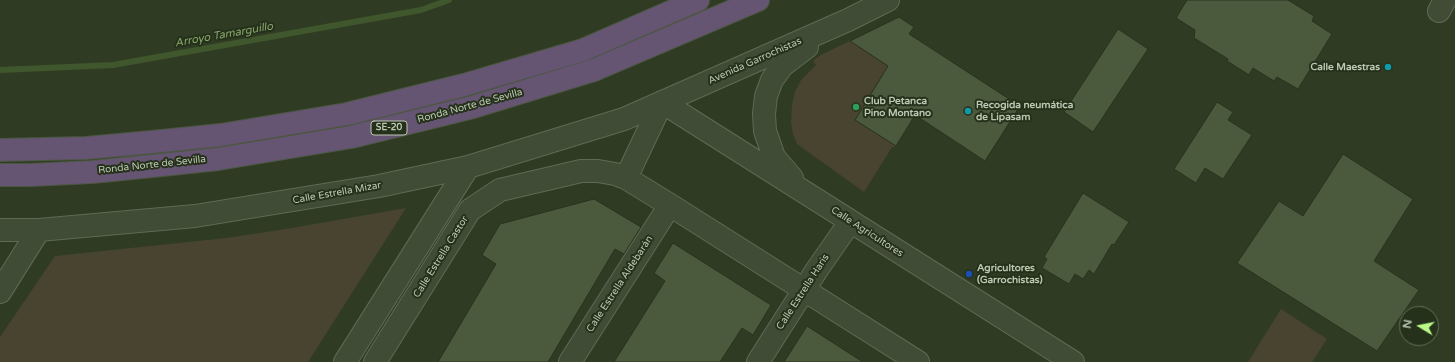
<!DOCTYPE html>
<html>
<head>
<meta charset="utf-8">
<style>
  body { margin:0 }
  #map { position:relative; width:1455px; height:362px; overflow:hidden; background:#2f3c23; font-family:"Varela Round",sans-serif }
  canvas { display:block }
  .north { position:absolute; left:1399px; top:306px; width:40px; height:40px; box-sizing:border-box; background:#26311c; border:1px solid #626d58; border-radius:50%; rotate:280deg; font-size:11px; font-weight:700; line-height:16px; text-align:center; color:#bcc8b2 }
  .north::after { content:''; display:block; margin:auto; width:14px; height:18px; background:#baf888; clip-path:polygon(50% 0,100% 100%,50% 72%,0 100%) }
</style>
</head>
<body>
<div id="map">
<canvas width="1455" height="362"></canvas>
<div class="north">N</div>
</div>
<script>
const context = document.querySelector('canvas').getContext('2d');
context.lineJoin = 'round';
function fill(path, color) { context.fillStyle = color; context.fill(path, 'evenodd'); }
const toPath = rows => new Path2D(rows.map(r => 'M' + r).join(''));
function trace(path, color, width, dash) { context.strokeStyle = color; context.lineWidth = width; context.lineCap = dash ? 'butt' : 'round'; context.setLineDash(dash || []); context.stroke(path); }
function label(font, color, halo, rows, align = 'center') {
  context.font = font + ' "Varela Round",sans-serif'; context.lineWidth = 4; context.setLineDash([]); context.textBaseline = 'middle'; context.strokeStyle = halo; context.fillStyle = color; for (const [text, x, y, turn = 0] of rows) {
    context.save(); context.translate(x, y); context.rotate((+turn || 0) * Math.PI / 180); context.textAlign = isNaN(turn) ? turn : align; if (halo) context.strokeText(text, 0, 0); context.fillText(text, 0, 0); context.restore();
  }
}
fill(toPath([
  [899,17,914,27,909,34,950,60,896,146,894,147,892,147,864,192,797,144,793,134,791,123,792,104,795,92,801,80,816,65,813,61,821,55],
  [406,208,308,362,0,362,0,337,55,256,226,238,286,229],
  [1281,309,1327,339,1312,362,1248,362]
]), '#49442f');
trace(toPath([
  [0,70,113,65,421,10,449,0]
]), '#40562c', 6);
const building = toPath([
  [1187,0,1288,0,1314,16,1312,21,1332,34,1298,89,1277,77,1274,81,1253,68,1249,75,1227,61,1228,59,1194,38,1195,30,1176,18,1187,0],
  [899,17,914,27,909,34,1020,106,985,161,915,115,896,146,855,120,888,66,850,41,899,17],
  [1118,29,1148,49,1093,132,1064,112,1118,29],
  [1217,102,1233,112,1228,120,1252,135,1223,179,1205,168,1196,183,1174,169,1217,102],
  [1343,154,1413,199,1374,261,1419,290,1377,351,1237,263,1279,201,1303,216,1343,154],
  [1083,193,1129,222,1114,245,1112,244,1094,274,1089,270,1083,279,1075,274,1069,284,1042,268,1047,259,1044,257,1083,193],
  [594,199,641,227,624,254,615,249,548,362,438,362,496,264,482,255,500,224,594,199],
  [673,243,771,305,753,335,742,328,720,362,614,362,665,281,654,273,673,243],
  [807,326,863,362,784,362,807,326]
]);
fill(building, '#4b593c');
trace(building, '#28331e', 1);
const minor = toPath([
  [1439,11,1445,0],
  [662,102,1073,362],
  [626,178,662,102],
  [792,178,774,157,765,131,764,114,766,96,772,80,782,66,807,47],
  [0,230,39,230,195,216,379,186,468,167,624,119,848,20,888,0],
  [0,292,39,230],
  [345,362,468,167],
  [375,362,470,210,500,190,581,171,598,171,615,174,626,178,670,205,918,362],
  [570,362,670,205],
  [758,362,816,271,850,222]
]);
const highway = toPath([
  [0,150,86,148,152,142,221,135,347,114,464,85,583,50,698,0],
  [0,175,30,175,92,172,152,166,218,159,351,137,473,107,594,70,758,0]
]);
trace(minor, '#5f6a55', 24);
trace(highway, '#4c5742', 24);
trace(minor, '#414c37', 22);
trace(highway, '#655472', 22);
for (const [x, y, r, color] of [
  [1388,67,4,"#0f9aa8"],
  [856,107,4,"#2e9e5b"],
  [968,111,4,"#0f9aa8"],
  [969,274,4,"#1a4fb4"]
]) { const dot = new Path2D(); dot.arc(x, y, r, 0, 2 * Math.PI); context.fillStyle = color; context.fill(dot); trace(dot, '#26311c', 1.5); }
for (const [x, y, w] of [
  [389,128,36]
]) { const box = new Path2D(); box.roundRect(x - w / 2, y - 7, w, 14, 3); context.fillStyle = '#26311c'; context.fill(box); trace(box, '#bcc8b2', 1); }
label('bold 9px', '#bcc8b2', null, [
  ["SE-20",389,128]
]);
label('10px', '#bcc8b2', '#26311c', [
  ["Avenida Garrochistas",755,61,-24],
  ["Ronda Norte de Sevilla",470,106,-15],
  ["Ronda Norte de Sevilla",152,165,-6],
  ["Calle Estrella Mizar",337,193,-10],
  ["Calle Agricultores",867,232,33],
  ["Calle Estrella Castor",441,257,-58],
  ["Calle Estrella Aldebarán",620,284,-57],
  ["Calle Estrella Haris",803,292,-57]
]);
label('bold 10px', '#bcc8b2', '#26311c', [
  ["Calle Maestras",1380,67,"right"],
  ["Club Petanca",864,101],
  ["Pino Montano",864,113],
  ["Recogida neumática",976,105],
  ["de Lipasam",976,117],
  ["Agricultores",977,268],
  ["(Garrochistas)",977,280]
], 'left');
label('italic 11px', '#88a76b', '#26311c', [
  ["Arroyo Tamarguillo",224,35,-10]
]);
</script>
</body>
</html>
